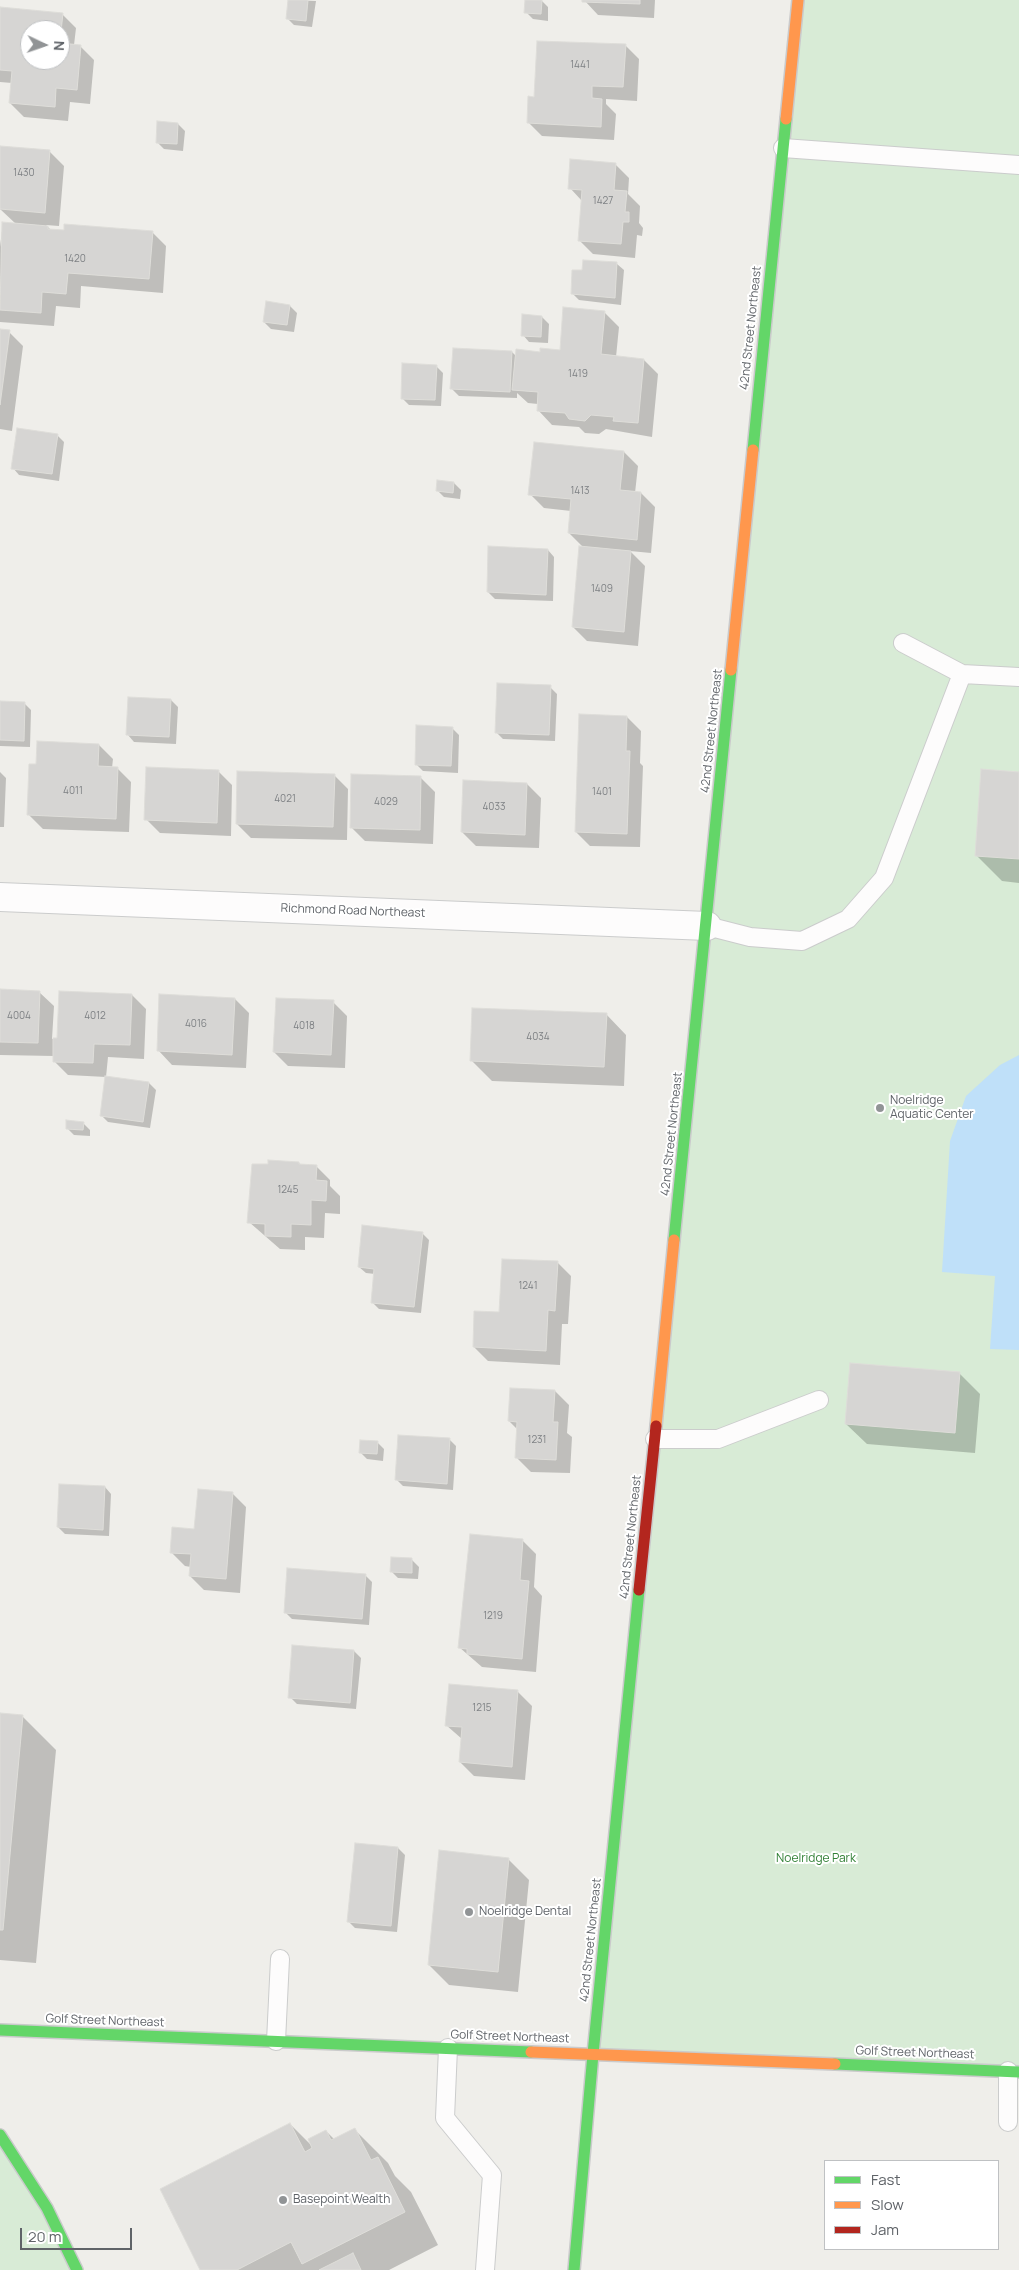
<!DOCTYPE html>
<html>
<head>
<meta charset="utf-8">
<style>
  body { margin:0 }
  #map { position:relative; width:1019px; height:2270px; overflow:hidden; background:#efeeea; font-family:Manrope,sans-serif }
  canvas { display:block }
  .legend { position:absolute; left:824px; top:2160px; width:175px; height:90px; box-sizing:border-box; background:#fff; border:1px solid #bfc1c3; margin:0; padding:6px 9px; list-style:none; font-size:15px; color:#5f6368 }
  .legend li { display:flex; align-items:center; gap:10px; height:25px }
  .legend b { width:25px; border:1px solid #bfc1c3 }
  .north { position:absolute; left:20px; top:20px; width:50px; height:50px; box-sizing:border-box; background:#fff; border:1px solid #bfc1c3; border-radius:50%; rotate:93deg; font-size:14px; font-weight:700; line-height:20px; text-align:center; color:#5f6368 }
  .north::after { content:''; display:block; margin:auto; width:18px; height:22px; background:#919496; clip-path:polygon(50% 0,100% 100%,50% 72%,0 100%) }
  .scale { position:absolute; left:20px; top:2228px; width:112px; height:22px; box-sizing:border-box; border:2px solid #5f6368; border-top:0; padding-left:6px; font-size:15px; line-height:18px; white-space:nowrap; color:#5f6368; -webkit-text-stroke:4px #fff; paint-order:stroke }
</style>
</head>
<body>
<div id="map">
<canvas width="1019" height="2270"></canvas>
<ul class="legend">
<li><b style="height:6px;background:#63d668"></b>Fast</li>
<li><b style="height:6px;background:#ff974d"></b>Slow</li>
<li><b style="height:6px;background:#b3261e"></b>Jam</li>
</ul>
<div class="north">N</div>
<div class="scale">20 m</div>
</div>
<script>
const context = document.querySelector('canvas').getContext('2d');
context.lineJoin = 'round';
function fill(path, color) { context.fillStyle = color; context.fill(path, 'evenodd'); }
const toPath = rows => new Path2D(rows.map(r => 'M' + r).join(''));
function trace(path, color, width, dash) { context.strokeStyle = color; context.lineWidth = width; context.lineCap = dash ? 'butt' : 'round'; context.setLineDash(dash || []); context.stroke(path); }
function label(font, color, halo, rows, align = 'center') {
  context.font = font + ' Manrope,sans-serif'; context.lineWidth = 4; context.setLineDash([]); context.textBaseline = 'middle'; context.strokeStyle = halo; context.fillStyle = color; for (const [text, x, y, turn = 0] of rows) {
    context.save(); context.translate(x, y); context.rotate((+turn || 0) * Math.PI / 180); context.textAlign = isNaN(turn) ? turn : align; if (halo) context.strokeText(text, 0, 0); context.fillText(text, 0, 0); context.restore();
  }
}
fill(toPath([
  [798,0,1019,0,1019,2072,593,2054],
  [0,2135,77,2270,0,2270]
]), '#d8ebd6');
fill(toPath([
  [1019,1055,1019,1350,990,1349,995,1276,942,1272,950,1141,966,1096,1000,1065]
]), '#bfe0f9');
fill(toPath([
  [290,0,316,1,312,27,294,25,287,18],
  [526,0,541,0,548,7,548,21,533,19,526,12],
  [584,0,655,0,654,18,598,15],
  [0,8,62,14,76,28,74,45,80,46,94,60,90,104,70,102,68,121,24,117,10,103,12,83,0,82],
  [30,30,60,30,60,60,30,60],
  [625,45,639,59,637,101,606,99,606,104,616,114,614,140,542,136,528,122,536,98],
  [178,124,185,131,183,151,164,149,157,142],
  [0,147,50,152,64,166,59,226,46,225,52,231,152,232,166,246,163,293,81,286,80,308,56,306,54,326,0,322,0,247,3,223,16,224,0,209],
  [615,164,629,178,628,194,640,206,639,223,643,228,642,236,637,235,635,258,593,254,579,240,582,201,570,188],
  [617,264,624,270,621,305,579,300,572,293,583,272],
  [290,306,297,313,294,332,271,329,264,322],
  [605,313,619,327,616,357,644,360,658,374,652,437,606,429,599,434,585,433,579,427,552,425,538,410,538,404,528,403,517,393,517,398,459,396,452,389,512,352,517,357,561,352],
  [542,317,549,324,548,343,529,342,523,335],
  [0,330,9,332,23,346,12,431,0,429],
  [436,366,443,373,441,406,409,405,402,398],
  [57,435,64,442,59,481,19,475,13,468],
  [624,452,638,466,635,493,641,493,655,507,651,553,630,551,645,566,638,646,587,641,573,627,584,548,569,533,571,511,544,508,530,494],
  [454,483,461,490,460,499,444,497,437,490],
  [548,550,554,557,553,601,495,599,488,592],
  [550,687,557,694,555,741,503,739,496,732],
  [171,700,178,707,176,744,134,742,128,735],
  [0,703,24,703,31,710,30,747,0,746],
  [627,717,641,731,640,763,643,766,640,847,590,846,576,832],
  [452,728,459,735,458,773,423,771,416,764],
  [99,745,113,759,112,768,117,768,131,782,129,832,43,829,29,815,38,765],
  [218,771,232,785,231,836,160,833,146,819],
  [0,772,6,778,4,827,0,827],
  [1019,773,1019,883,1002,881,976,855],
  [334,775,348,789,347,840,251,838,237,824],
  [421,778,435,792,433,844,365,841,351,827],
  [527,784,541,798,539,848,476,846,462,832],
  [0,991,39,992,54,1006,52,1039,59,1039,132,995,146,1009,144,1059,108,1057,106,1077,68,1075,54,1061,54,1056,0,1055],
  [235,999,249,1013,246,1068,172,1065,158,1050],
  [333,1002,347,1016,345,1068,288,1066,274,1052],
  [606,1014,626,1035,624,1086,492,1081,471,1060],
  [149,1083,156,1090,150,1128,108,1122,101,1115],
  [83,1123,90,1130,90,1136,74,1135,67,1128],
  [299,1163,301,1165,316,1166,330,1180,330,1186,340,1196,340,1214,325,1213,324,1238,305,1237,305,1250,280,1249,249,1222],
  [422,1233,429,1240,421,1313,379,1309,372,1302,375,1274,366,1273,359,1267],
  [557,1262,571,1276,568,1324,562,1324,560,1365,488,1361,474,1347,500,1314],
  [959,1373,980,1394,975,1453,867,1444,846,1424],
  [555,1391,569,1405,567,1433,572,1437,570,1473,531,1472,517,1458,518,1430,509,1421],
  [449,1439,456,1446,453,1490,403,1486,396,1479],
  [377,1442,384,1449,383,1461,367,1459,360,1452],
  [105,1487,111,1494,109,1536,65,1534,58,1527],
  [232,1493,246,1507,240,1593,204,1590,190,1576,191,1567,185,1566,171,1552],
  [522,1540,536,1554,534,1587,542,1596,536,1672,482,1667,459,1647],
  [412,1560,419,1567,418,1579,398,1578,391,1571],
  [365,1575,372,1582,369,1625,292,1619,285,1612],
  [294,1646,354,1651,361,1658,356,1709,297,1704,290,1697],
  [518,1692,532,1706,525,1780,474,1776,460,1762,462,1739,446,1725],
  [0,1714,22,1716,56,1750,36,1963,0,1960],
  [398,1848,405,1855,397,1932,355,1928,348,1921],
  [508,1859,529,1880,518,1992,449,1985,429,1965],
  [290,2124,312,2146,326,2131,335,2140,355,2130,388,2163,395,2176,411,2192,438,2245,389,2270,202,2270]
]), '#0003');
const building = toPath([
  [288,0,308,0,306,21,286,19,288,0],
  [525,0,542,0,541,14,524,13,525,0],
  [582,0,640,0,640,4,582,2,582,0],
  [0,7,63,13,60,41,60,30,30,30,30,60,60,60,60,43,81,45,77,90,56,88,55,107,9,103,12,71,0,70,0,7],
  [537,41,626,44,623,87,592,86,592,98,602,99,601,127,527,123,528,96,534,97,537,41],
  [157,121,178,123,177,144,156,143,157,121],
  [0,146,50,150,45,213,0,209,0,146],
  [570,159,616,163,614,190,627,191,625,212,629,212,629,222,623,222,621,244,578,241,582,190,568,189,570,159],
  [2,222,48,226,48,229,64,230,64,224,153,231,149,279,68,273,66,294,42,292,41,313,0,310,2,222],
  [583,260,617,262,615,298,571,294,572,270,582,270,583,260],
  [266,301,290,305,287,325,263,322,266,301],
  [563,307,605,311,601,354,644,359,638,423,613,421,614,417,591,415,585,421,569,419,565,413,537,411,538,392,512,390,516,349,540,352,540,348,560,350,563,307],
  [522,314,542,316,541,337,521,336,522,314],
  [0,329,10,330,0,405,0,329],
  [453,348,512,351,510,392,450,389,453,348],
  [402,363,437,365,435,400,401,399,402,363],
  [17,428,58,434,52,474,11,469,17,428],
  [534,442,624,451,620,490,641,492,637,540,568,533,571,499,528,495,534,442],
  [437,480,454,482,453,493,436,491,437,480],
  [488,546,548,549,546,595,487,592,488,546],
  [579,546,631,551,624,632,572,627,579,546],
  [497,683,551,685,549,735,495,733,497,683],
  [128,697,171,699,169,737,126,735,128,697],
  [0,701,25,702,24,741,0,740,0,701],
  [579,714,627,716,626,751,630,751,627,834,575,832,579,714],
  [416,725,453,727,451,766,415,765,416,725],
  [37,741,99,744,98,766,118,767,116,819,27,815,29,764,36,764,37,741],
  [146,767,219,770,217,823,144,820,146,767],
  [981,769,1019,772,1019,859,975,856,981,769],
  [237,771,335,774,333,827,236,824,237,771],
  [351,774,421,776,420,830,350,828,351,774],
  [463,780,527,783,525,835,461,832,463,780],
  [0,989,40,991,38,1043,0,1042,0,989],
  [59,991,132,994,130,1045,94,1044,93,1063,53,1062,53,1038,57,1038,59,991],
  [159,994,235,998,232,1055,157,1051,159,994],
  [276,998,334,1000,331,1055,273,1052,276,998],
  [472,1008,607,1013,604,1067,470,1061,472,1008],
  [105,1076,149,1082,143,1122,100,1116,105,1076],
  [66,1120,84,1122,83,1130,66,1129,66,1120],
  [268,1160,299,1162,299,1164,317,1165,316,1180,327,1181,326,1201,311,1200,311,1225,291,1224,291,1237,265,1236,265,1224,247,1223,252,1164,268,1164,268,1160],
  [362,1225,423,1232,414,1307,371,1303,374,1269,358,1267,362,1225],
  [502,1259,558,1261,555,1311,548,1310,546,1351,473,1347,474,1311,499,1312,502,1259],
  [850,1363,960,1372,955,1433,845,1424,850,1363],
  [510,1388,555,1390,553,1422,558,1422,556,1460,515,1458,517,1422,508,1421,510,1388],
  [398,1435,450,1438,447,1484,395,1480,398,1435],
  [360,1440,378,1441,377,1454,359,1453,360,1440],
  [59,1484,105,1486,103,1530,57,1527,59,1484],
  [198,1489,233,1492,226,1579,189,1576,191,1554,170,1553,172,1527,194,1529,198,1489],
  [470,1534,523,1539,520,1580,529,1581,522,1659,467,1654,467,1649,458,1648,470,1534],
  [391,1557,412,1558,412,1573,390,1572,391,1557],
  [287,1568,366,1574,362,1619,284,1613,287,1568],
  [292,1645,354,1650,350,1703,288,1698,292,1645],
  [449,1684,518,1690,512,1767,459,1762,462,1727,445,1726,449,1684],
  [0,1713,23,1715,3,1930,0,1930,0,1713],
  [355,1843,398,1847,391,1926,347,1922,355,1843],
  [439,1850,509,1858,498,1972,428,1965,439,1850],
  [290,2123,305,2152,312,2148,308,2139,326,2130,331,2140,355,2128,371,2160,378,2157,405,2212,302,2264,291,2242,237,2270,200,2270,160,2189,290,2123],
  [353,2253,361,2270,319,2270,353,2253]
]);
fill(building, '#d6d5d3');
trace(building, '#deddd9', 1);
const lane = toPath([
  [783,148,1019,165],
  [903,643,962,674],
  [707,926,750,937,802,941,848,919,884,878,962,674,1019,677],
  [655,1439,718,1439,819,1400],
  [276,2041,280,1959],
  [448,2048,445,2118,492,2175,485,2270],
  [1008,2122,1008,2071]
]);
const street = toPath([
  [0,897,707,926]
]);
const fast = toPath([
  [753,450,786,119],
  [674,1240,731,670],
  [0,2030,531,2052],
  [835,2064,1019,2072],
  [0,2135,47,2208,77,2270],
  [574,2270,593,2054,639,1590]
]);
const slow = toPath([
  [786,119,798,0],
  [731,670,753,450],
  [656,1426,674,1240],
  [531,2052,835,2064]
]);
const jam = toPath([
  [639,1590,656,1426]
]);
trace(lane, '#cbcccc', 20);
trace(street, '#cbcccc', 30);
trace(fast, '#cacacb', 14);
trace(slow, '#cacacb', 14);
trace(jam, '#cacacb', 14);
trace(lane, '#fdfcfc', 18);
trace(street, '#fdfcfc', 28);
trace(fast, '#63d668', 11);
trace(slow, '#ff974d', 11);
trace(jam, '#b3261e', 11);
for (const [x, y, r, color] of [
  [880,1108,5,"#919496"],
  [469,1912,5,"#919496"],
  [283,2200,5,"#919496"]
]) { const dot = new Path2D(); dot.arc(x, y, r, 0, 2 * Math.PI); context.fillStyle = color; context.fill(dot); trace(dot, '#fff', 2); }
label('10px', '#7e8184', null, [
  ["1441",580,65],
  ["1430",24,173],
  ["1427",603,201],
  ["1420",75,259],
  ["1419",578,374],
  ["1413",580,491],
  ["1409",602,589],
  ["4011",73,791],
  ["1401",602,792],
  ["4021",285,799],
  ["4029",386,802],
  ["4033",494,807],
  ["4004",19,1016],
  ["4012",95,1016],
  ["4016",196,1024],
  ["4018",304,1026],
  ["4034",538,1037],
  ["1245",288,1190],
  ["1241",528,1286],
  ["1231",537,1440],
  ["1219",493,1616],
  ["1215",482,1708]
]);
label('12px', '#5f6368', '#fff', [
  ["42nd Street Northeast",751,328,-84],
  ["42nd Street Northeast",712,731,-84],
  ["Richmond Road Northeast",353,911,2],
  ["42nd Street Northeast",672,1134,-84],
  ["42nd Street Northeast",631,1537,-84],
  ["42nd Street Northeast",591,1940,-84],
  ["Golf Street Northeast",105,2021,2],
  ["Golf Street Northeast",510,2037,2],
  ["Golf Street Northeast",915,2053,2]
]);
label('12px', '#5f6368', '#fff', [
  ["Noelridge",890,1101],
  ["Aquatic Center",890,1115],
  ["Noelridge Dental",479,1912],
  ["Basepoint Wealth",293,2200]
], 'left');
label('12px', '#348238', '#fff', [
  ["Noelridge Park",816,1859]
]);
</script>
</body>
</html>
